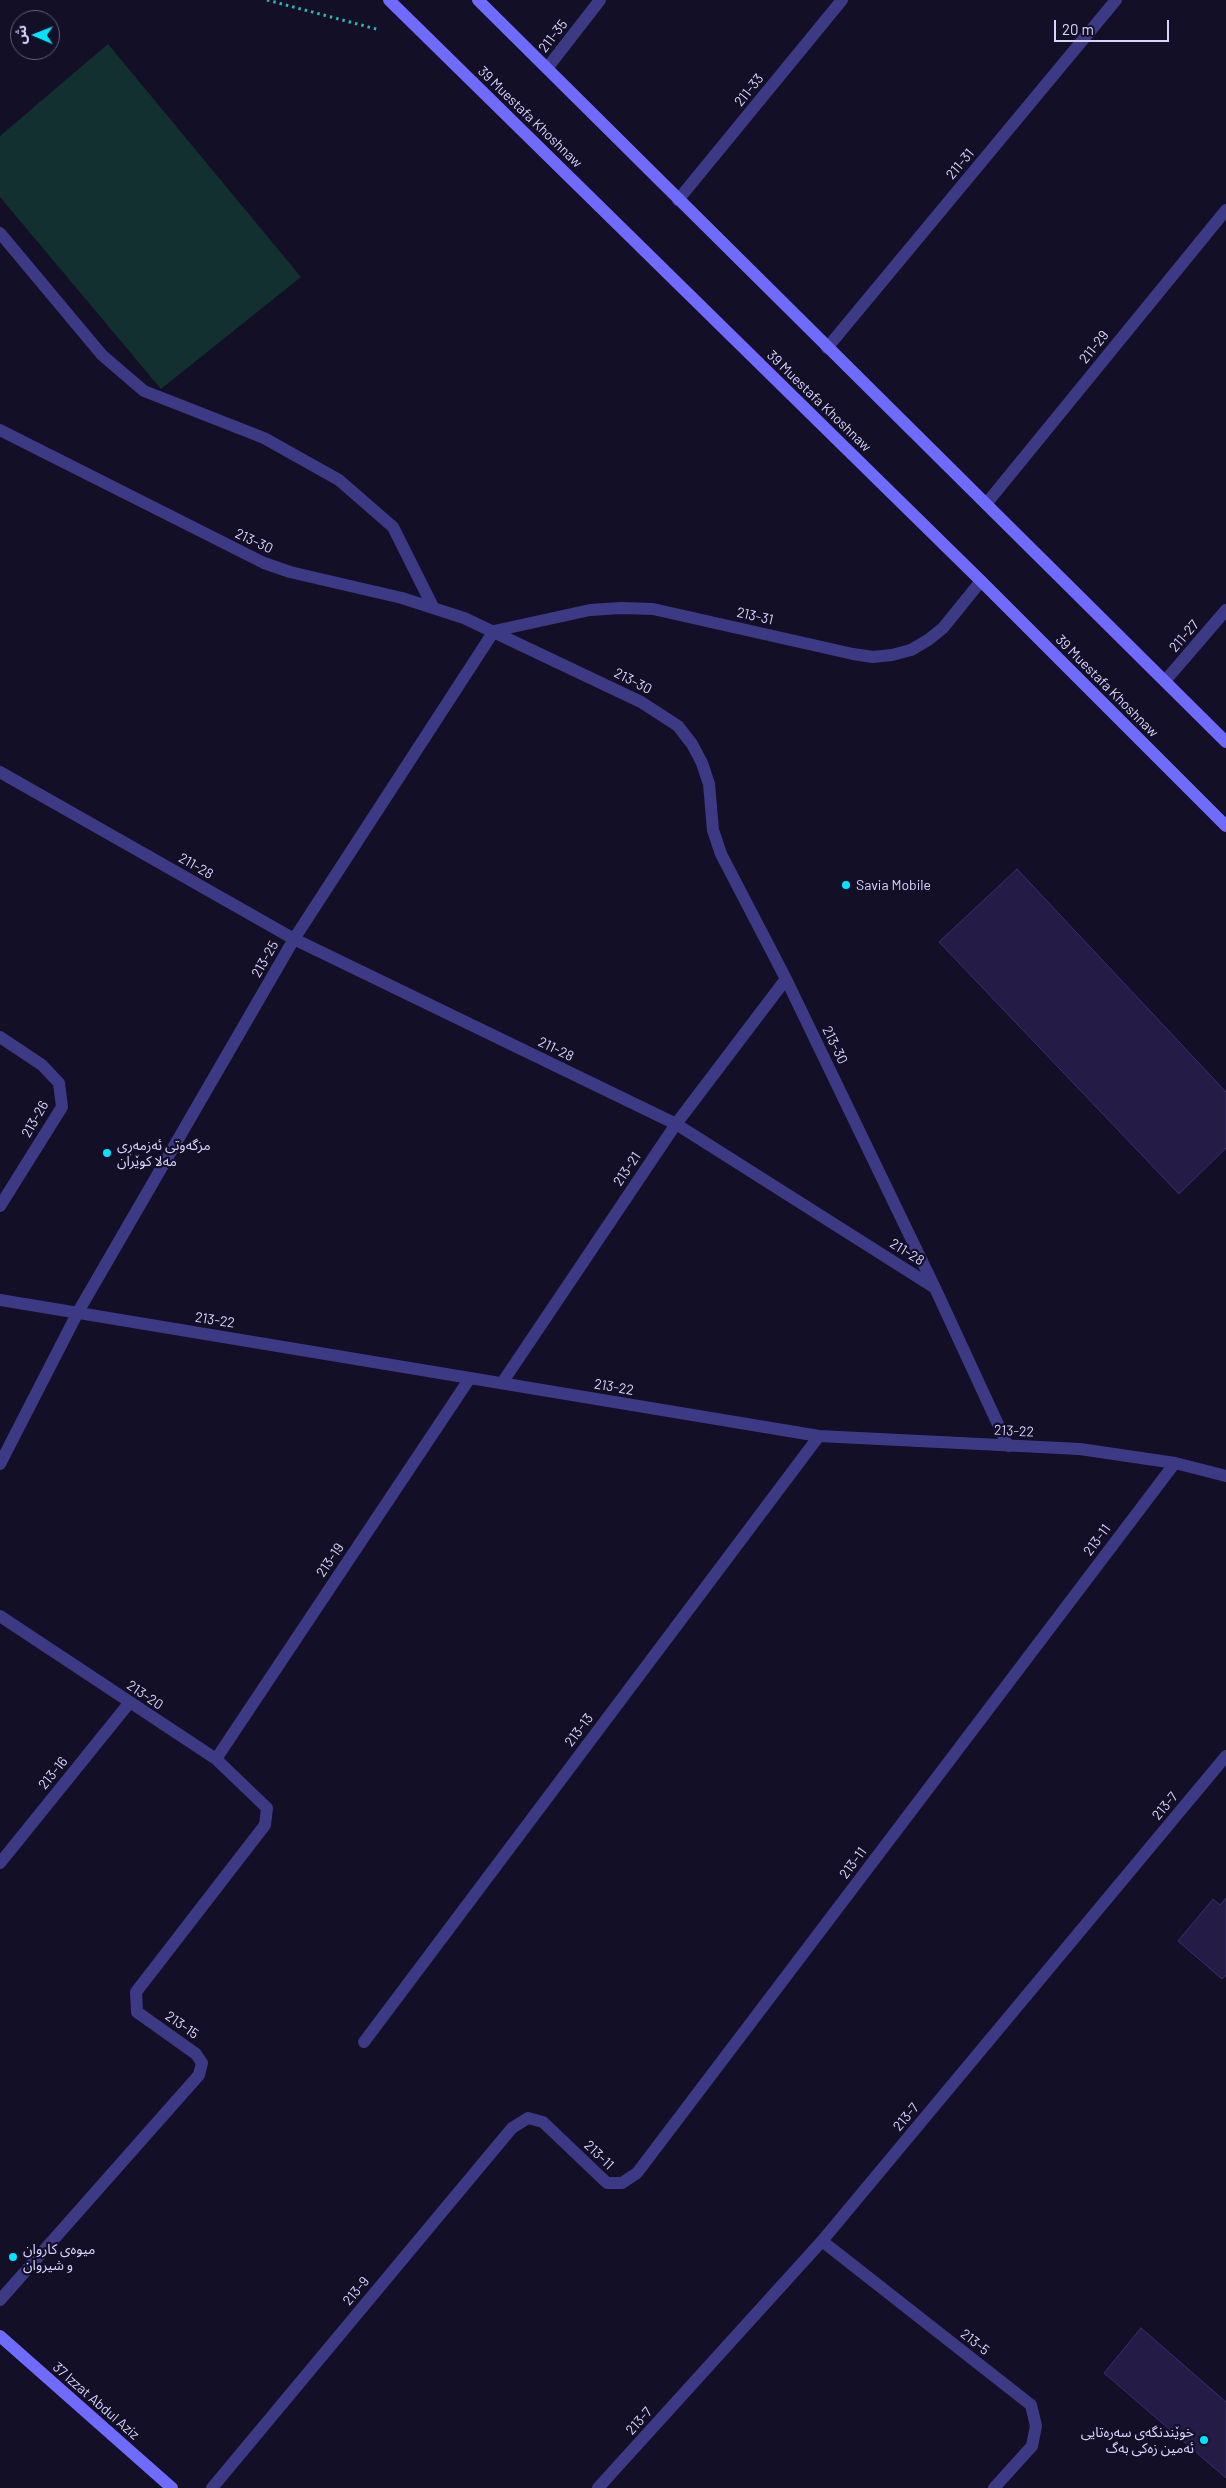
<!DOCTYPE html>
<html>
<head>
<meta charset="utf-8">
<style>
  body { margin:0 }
  #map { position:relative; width:1226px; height:2488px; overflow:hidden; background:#130f26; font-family:Barlow,"Noto Sans Arabic",sans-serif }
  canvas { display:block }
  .north { position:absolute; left:10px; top:10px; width:50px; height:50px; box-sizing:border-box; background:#130f26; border:1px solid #625e7d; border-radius:50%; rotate:271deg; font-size:14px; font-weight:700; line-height:20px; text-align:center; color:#d9d4ff }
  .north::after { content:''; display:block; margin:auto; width:18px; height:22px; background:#00e5ff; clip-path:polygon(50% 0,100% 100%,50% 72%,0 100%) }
  .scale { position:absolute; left:1054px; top:20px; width:115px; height:22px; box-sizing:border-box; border:2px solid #d9d4ff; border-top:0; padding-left:6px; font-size:15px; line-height:18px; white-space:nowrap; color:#d9d4ff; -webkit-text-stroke:4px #130f26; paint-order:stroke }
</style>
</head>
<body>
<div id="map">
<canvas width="1226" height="2488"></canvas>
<div class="north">ش</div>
<div class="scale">20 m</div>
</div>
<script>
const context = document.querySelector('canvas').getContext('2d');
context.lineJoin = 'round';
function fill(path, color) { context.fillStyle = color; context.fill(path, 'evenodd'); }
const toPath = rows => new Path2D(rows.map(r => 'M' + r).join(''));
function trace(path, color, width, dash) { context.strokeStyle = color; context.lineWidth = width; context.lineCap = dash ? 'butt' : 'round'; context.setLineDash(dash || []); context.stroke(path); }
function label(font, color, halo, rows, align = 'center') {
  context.font = font + ' Barlow,"Noto Sans Arabic",sans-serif'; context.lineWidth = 4.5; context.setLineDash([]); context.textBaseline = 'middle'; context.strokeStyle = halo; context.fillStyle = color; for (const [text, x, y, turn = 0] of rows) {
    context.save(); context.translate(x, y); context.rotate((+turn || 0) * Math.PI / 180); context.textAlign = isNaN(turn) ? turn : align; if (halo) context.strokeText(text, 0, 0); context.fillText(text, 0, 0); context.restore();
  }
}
fill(toPath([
  [108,44,301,277,161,389,0,197,0,136]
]), '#12302f');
const building = toPath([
  [1017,869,1226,1092,1226,1148,1179,1194,939,942,1017,869],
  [1226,1898,1226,1975,1222,1979,1178,1941,1213,1899,1220,1905,1226,1898],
  [1141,2328,1226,2402,1226,2478,1104,2373,1141,2328]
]);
fill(building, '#241b47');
trace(building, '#3b2d73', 1);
trace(toPath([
  [267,0,380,30]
]), '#2fb8b0', 3, [2.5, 4]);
trace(toPath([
  [0,233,102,355,144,391,264,438,339,480,393,527,433,607]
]), '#3d3a85', 12);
trace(toPath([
  [548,67,600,0],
  [678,200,842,0],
  [827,348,1116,0],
  [0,430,264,563,290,572,402,598,464,618,641,702,678,726,692,744,702,763,709,784,713,830,721,854,786,979,935,1288],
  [986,504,1226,210],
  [1165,681,1226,610],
  [0,772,294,939,676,1124,935,1288,1008,1446],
  [0,1037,42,1065,59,1083,62,1107,0,1206],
  [0,1300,819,1436,1080,1449,1175,1463,1226,1476],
  [502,1383,676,1124,786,979],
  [0,1464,78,1312,294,939,494,631,590,610,621,608,653,609,853,654,873,657,892,655,911,650,928,640,943,628,981,581],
  [0,1616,216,1759,267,1808,265,1825,136,1992,137,2012,196,2054,202,2063,199,2075,0,2300],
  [216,1759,470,1378],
  [0,1863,130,1702],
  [364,2042,819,1436],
  [822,2241,1031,2405,1036,2426,1032,2446,994,2488],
  [212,2488,512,2128,528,2118,543,2122,607,2183,622,2183,637,2173,1175,1463],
  [598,2488,822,2241,1226,1756]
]), '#3d3a85', 12);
trace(toPath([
  [389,0,981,581,1226,826],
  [478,0,1226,742],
  [0,2336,172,2488]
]), '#6f6bff', 12);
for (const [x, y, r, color] of [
  [846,885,5,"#00e5ff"],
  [107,1153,5,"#00e5ff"],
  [13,2257,5,"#00e5ff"],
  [1204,2440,5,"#00e5ff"]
]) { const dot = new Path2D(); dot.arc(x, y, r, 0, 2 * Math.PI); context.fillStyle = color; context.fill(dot); trace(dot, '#130f26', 2); }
label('14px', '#d9d4ff', '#130f26', [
  ["211-35",553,36,-52],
  ["211-33",749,90,-51],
  ["39 Muestafa Khoshnaw",530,117,44],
  ["211-31",960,164,-50],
  ["211-29",1094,347,-51],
  ["39 Muestafa Khoshnaw",819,401,44],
  ["213-30",254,541,25],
  ["213-31",755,616,13],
  ["211-27",1184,636,-49],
  ["213-30",633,681,27],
  ["39 Muestafa Khoshnaw",1107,686,45],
  ["211-28",196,866,30],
  ["213-25",265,959,-60],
  ["213-30",835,1045,64],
  ["211-28",556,1049,26],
  ["213-26",35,1119,-60],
  ["213-21",627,1169,-56],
  ["211-28",907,1252,32],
  ["213-22",215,1320,9],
  ["213-22",614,1387,10],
  ["213-22",1014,1431,3],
  ["213-11",1097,1540,-53],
  ["213-19",330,1560,-56],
  ["213-20",145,1695,34],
  ["213-13",579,1730,-53],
  ["213-16",53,1773,-51],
  ["213-7",1165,1806,-50],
  ["213-11",853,1863,-53],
  ["213-15",182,2025,35],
  ["213-7",906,2117,-50],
  ["213-11",599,2155,44],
  ["213-9",356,2291,-50],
  ["213-5",975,2342,38],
  ["37 Izzat Abdul Aziz",96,2401,41],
  ["213-7",639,2421,-48]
]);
label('14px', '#d9d4ff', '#130f26', [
  ["Savia Mobile",856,885],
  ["مزگەوتی ئەزمەڕی",117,1145],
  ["مەلا کوێران",117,1161],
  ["میوەی کاروان",23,2249],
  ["و شیروان",23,2265],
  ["خوێندنگەی سەرەتایی",1194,2432,"right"],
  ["ئەمین زەکی بەگ",1194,2448,"right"]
], 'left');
</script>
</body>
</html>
